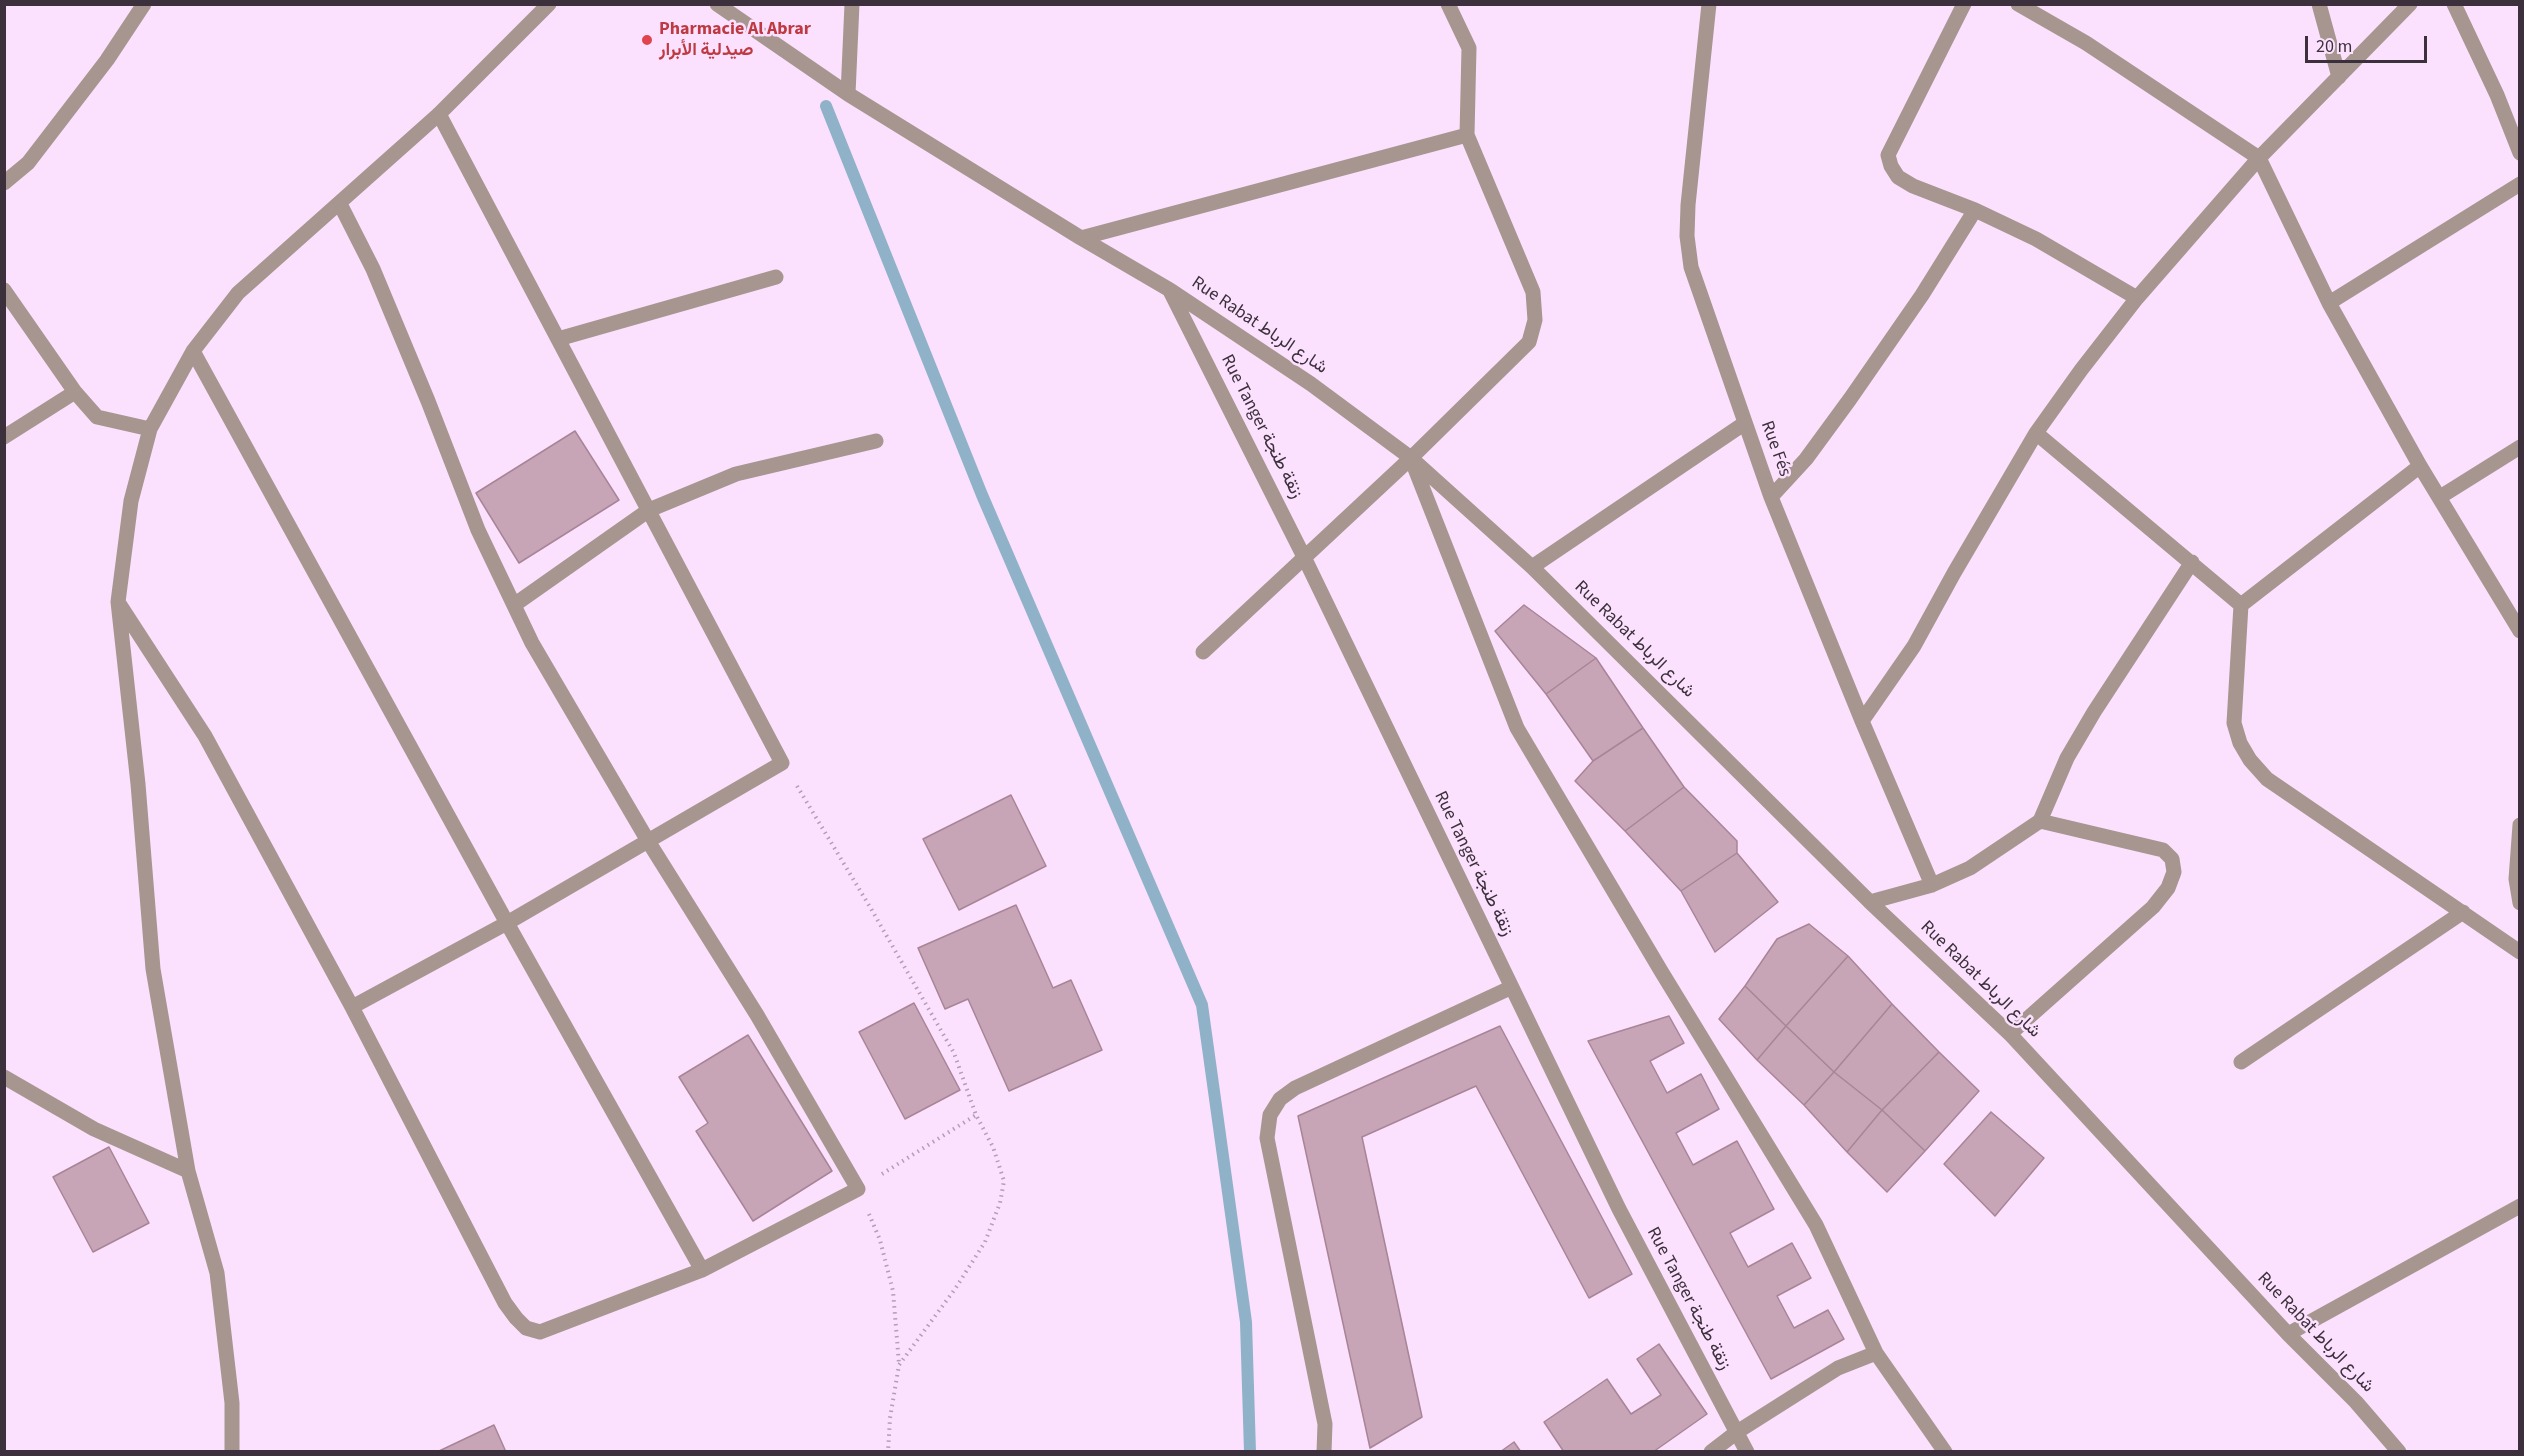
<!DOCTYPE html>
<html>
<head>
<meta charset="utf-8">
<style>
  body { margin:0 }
  #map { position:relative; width:2524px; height:1456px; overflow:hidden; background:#fce1fe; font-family:"Source Sans 3",sans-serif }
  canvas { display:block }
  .frame { position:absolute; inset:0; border:6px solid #3b303b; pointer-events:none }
  .scale { position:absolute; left:2305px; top:36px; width:122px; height:27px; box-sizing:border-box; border:3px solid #3b303b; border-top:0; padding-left:8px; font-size:18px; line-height:21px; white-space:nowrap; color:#3b303b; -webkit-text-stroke:4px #fce1fe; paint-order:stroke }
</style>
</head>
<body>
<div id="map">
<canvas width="2524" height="1456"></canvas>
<div class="frame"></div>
<div class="scale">20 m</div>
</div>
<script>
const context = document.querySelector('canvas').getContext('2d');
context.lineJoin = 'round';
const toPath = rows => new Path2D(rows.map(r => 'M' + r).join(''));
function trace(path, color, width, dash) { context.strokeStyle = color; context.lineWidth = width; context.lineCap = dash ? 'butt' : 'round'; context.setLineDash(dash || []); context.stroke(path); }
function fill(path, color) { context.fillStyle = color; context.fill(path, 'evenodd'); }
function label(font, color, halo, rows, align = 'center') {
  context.font = font + ' "Source Sans 3",Vazirmatn,sans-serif'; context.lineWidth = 5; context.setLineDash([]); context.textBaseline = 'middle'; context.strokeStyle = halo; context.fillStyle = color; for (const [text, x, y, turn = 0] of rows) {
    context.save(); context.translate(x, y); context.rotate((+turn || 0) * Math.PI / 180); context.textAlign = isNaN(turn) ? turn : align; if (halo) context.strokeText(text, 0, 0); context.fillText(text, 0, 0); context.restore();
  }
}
trace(toPath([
  [826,106,982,495,1202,1005,1246,1322,1250,1452]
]), '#90b2c8', 12);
const building = toPath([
  [575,431,619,500,519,563,476,493,575,431],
  [1524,605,1596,658,1546,694,1495,631,1524,605],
  [1596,658,1643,728,1593,761,1546,694,1596,658],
  [1643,728,1684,787,1625,831,1575,781,1593,761,1643,728],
  [1684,787,1737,841,1737,853,1681,891,1625,831,1684,787],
  [1011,795,1046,866,959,910,923,839,1011,795],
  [1737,853,1778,902,1715,952,1681,891,1737,853],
  [1016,905,1053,988,1071,980,1102,1050,1009,1091,968,999,945,1009,918,948,1016,905],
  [1809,924,1848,956,1786,1026,1745,986,1777,939,1809,924],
  [1848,956,1892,1004,1834,1072,1786,1026,1848,956],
  [1745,986,1786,1026,1757,1060,1719,1019,1745,986],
  [914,1003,960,1090,905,1119,859,1032,914,1003],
  [1892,1004,1939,1052,1882,1110,1834,1072,1892,1004],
  [1669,1016,1684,1043,1650,1061,1667,1093,1701,1074,1719,1109,1676,1133,1693,1165,1737,1141,1774,1209,1730,1233,1748,1267,1792,1243,1811,1278,1777,1296,1794,1328,1828,1310,1844,1339,1771,1379,1588,1041,1669,1016],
  [1500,1026,1632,1274,1589,1298,1476,1086,1362,1137,1422,1417,1370,1448,1298,1116,1500,1026],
  [1786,1026,1834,1072,1804,1105,1757,1060,1786,1026],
  [748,1035,832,1171,753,1221,696,1131,708,1123,679,1077,748,1035],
  [1939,1052,1979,1091,1925,1151,1882,1110,1939,1052],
  [1834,1072,1882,1110,1847,1152,1804,1105,1834,1072],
  [1882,1110,1925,1151,1887,1192,1847,1152,1882,1110],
  [1991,1112,2044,1158,1995,1216,1944,1164,1991,1112],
  [109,1147,149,1223,93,1252,53,1177,109,1147],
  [1659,1344,1707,1414,1653,1452,1564,1452,1544,1422,1607,1379,1631,1414,1661,1395,1637,1359,1659,1344],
  [494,1425,506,1452,437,1452,494,1425],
  [1514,1442,1521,1452,1500,1452,1514,1442]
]);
fill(building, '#c8a5b6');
trace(building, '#a78596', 1.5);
trace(toPath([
  [797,786,870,907,954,1053,976,1115,993,1147,1004,1181,1000,1203,985,1242,955,1289,899,1365,890,1418,888,1452],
  [882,1174,976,1115],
  [869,1214,880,1240,893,1291,899,1364]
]), '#b39eb5', 4, [1.5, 4.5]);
trace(toPath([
  [717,4,848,94,1081,238,1170,290,1311,384,1411,458,1532,567,1870,902,2010,1034,2288,1334,2356,1402,2399,1452],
  [1709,4,1688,205,1687,236,1691,267,1771,497,1862,721,1932,885],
  [1964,4,1888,155,1891,166,1898,177,1913,186,1975,210,2036,239,2137,298],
  [2018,4,2086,43,2259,158,2329,303,2420,466,2520,631],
  [2319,4,2339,77],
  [2454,4,2497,95,2520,153],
  [848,94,852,4],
  [4,183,28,163,107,60,144,4],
  [340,204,373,269,428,401,478,530,532,643,648,841,757,1015,858,1189,702,1270],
  [1081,238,1467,135],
  [4,290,75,392,97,417,150,429],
  [1170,291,1304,557,1619,1209,1747,1452],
  [2329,303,2520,184],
  [558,339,776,277],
  [2036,433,2241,605],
  [4,437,75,392],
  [1412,461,1517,728,1661,971,1816,1225,1876,1353],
  [2420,466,2241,605,2234,723,2240,743,2250,760,2267,779,2520,952],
  [1771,497,1806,459,1850,399,1922,295,1975,210],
  [2440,497,2520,447],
  [1532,567,1745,423],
  [118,602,205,736,352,1007,505,1303,516,1318,526,1328,540,1332,702,1270,507,923,193,351],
  [514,605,649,510,736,474,876,441],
  [1203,652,1411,458,1529,342,1535,320,1533,292,1467,135,1469,48,1448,4],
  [1862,721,1914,646,1954,573,2036,433,2081,370,2137,298,2259,158,2410,4],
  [2520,825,2516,879,2520,903],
  [1870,902,1932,885,1970,868,2040,821,2067,758,2094,712,2192,562],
  [352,1007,507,923,782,763,439,114],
  [2010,1034,2153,907,2168,888,2174,872,2172,859,2163,850,2040,821],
  [2241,1062,2463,912],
  [4,1077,94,1129,188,1171],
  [2288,1334,2520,1206],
  [232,1452,232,1403,217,1273,188,1171,153,969,138,784,118,602,131,501,150,429,193,351,238,293,439,114,549,4],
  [1324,1452,1325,1424,1267,1138,1270,1115,1280,1099,1295,1088,1510,988],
  [1711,1452,1737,1432,1838,1368,1876,1353,1945,1452]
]), '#a6968f', 15);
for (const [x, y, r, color] of [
  [647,40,6,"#e0444e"]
]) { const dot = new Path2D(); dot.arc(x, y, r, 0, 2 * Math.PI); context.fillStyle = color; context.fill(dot); trace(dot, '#fce1fe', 2); }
label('bold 18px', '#be3a42', '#fce1fe', [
  ["Pharmacie Al Abrar",659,30],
  ["صيدلية الأبرار",659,51]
], 'left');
label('18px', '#3b303b', '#fce1fe', [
  ["Rue Rabat شارع الرباط",1259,326,34],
  ["Rue Tanger زنقة طنجة",1261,427,63],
  ["Rue Fés",1775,449,70],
  ["Rue Rabat شارع الرباط",1634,640,44],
  ["Rue Tanger زنقة طنجة",1473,864,64],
  ["Rue Rabat شارع الرباط",1980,980,44],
  ["Rue Tanger زنقة طنجة",1688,1299,62],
  ["Rue Rabat شارع الرباط",2315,1333,46]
]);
</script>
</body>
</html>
